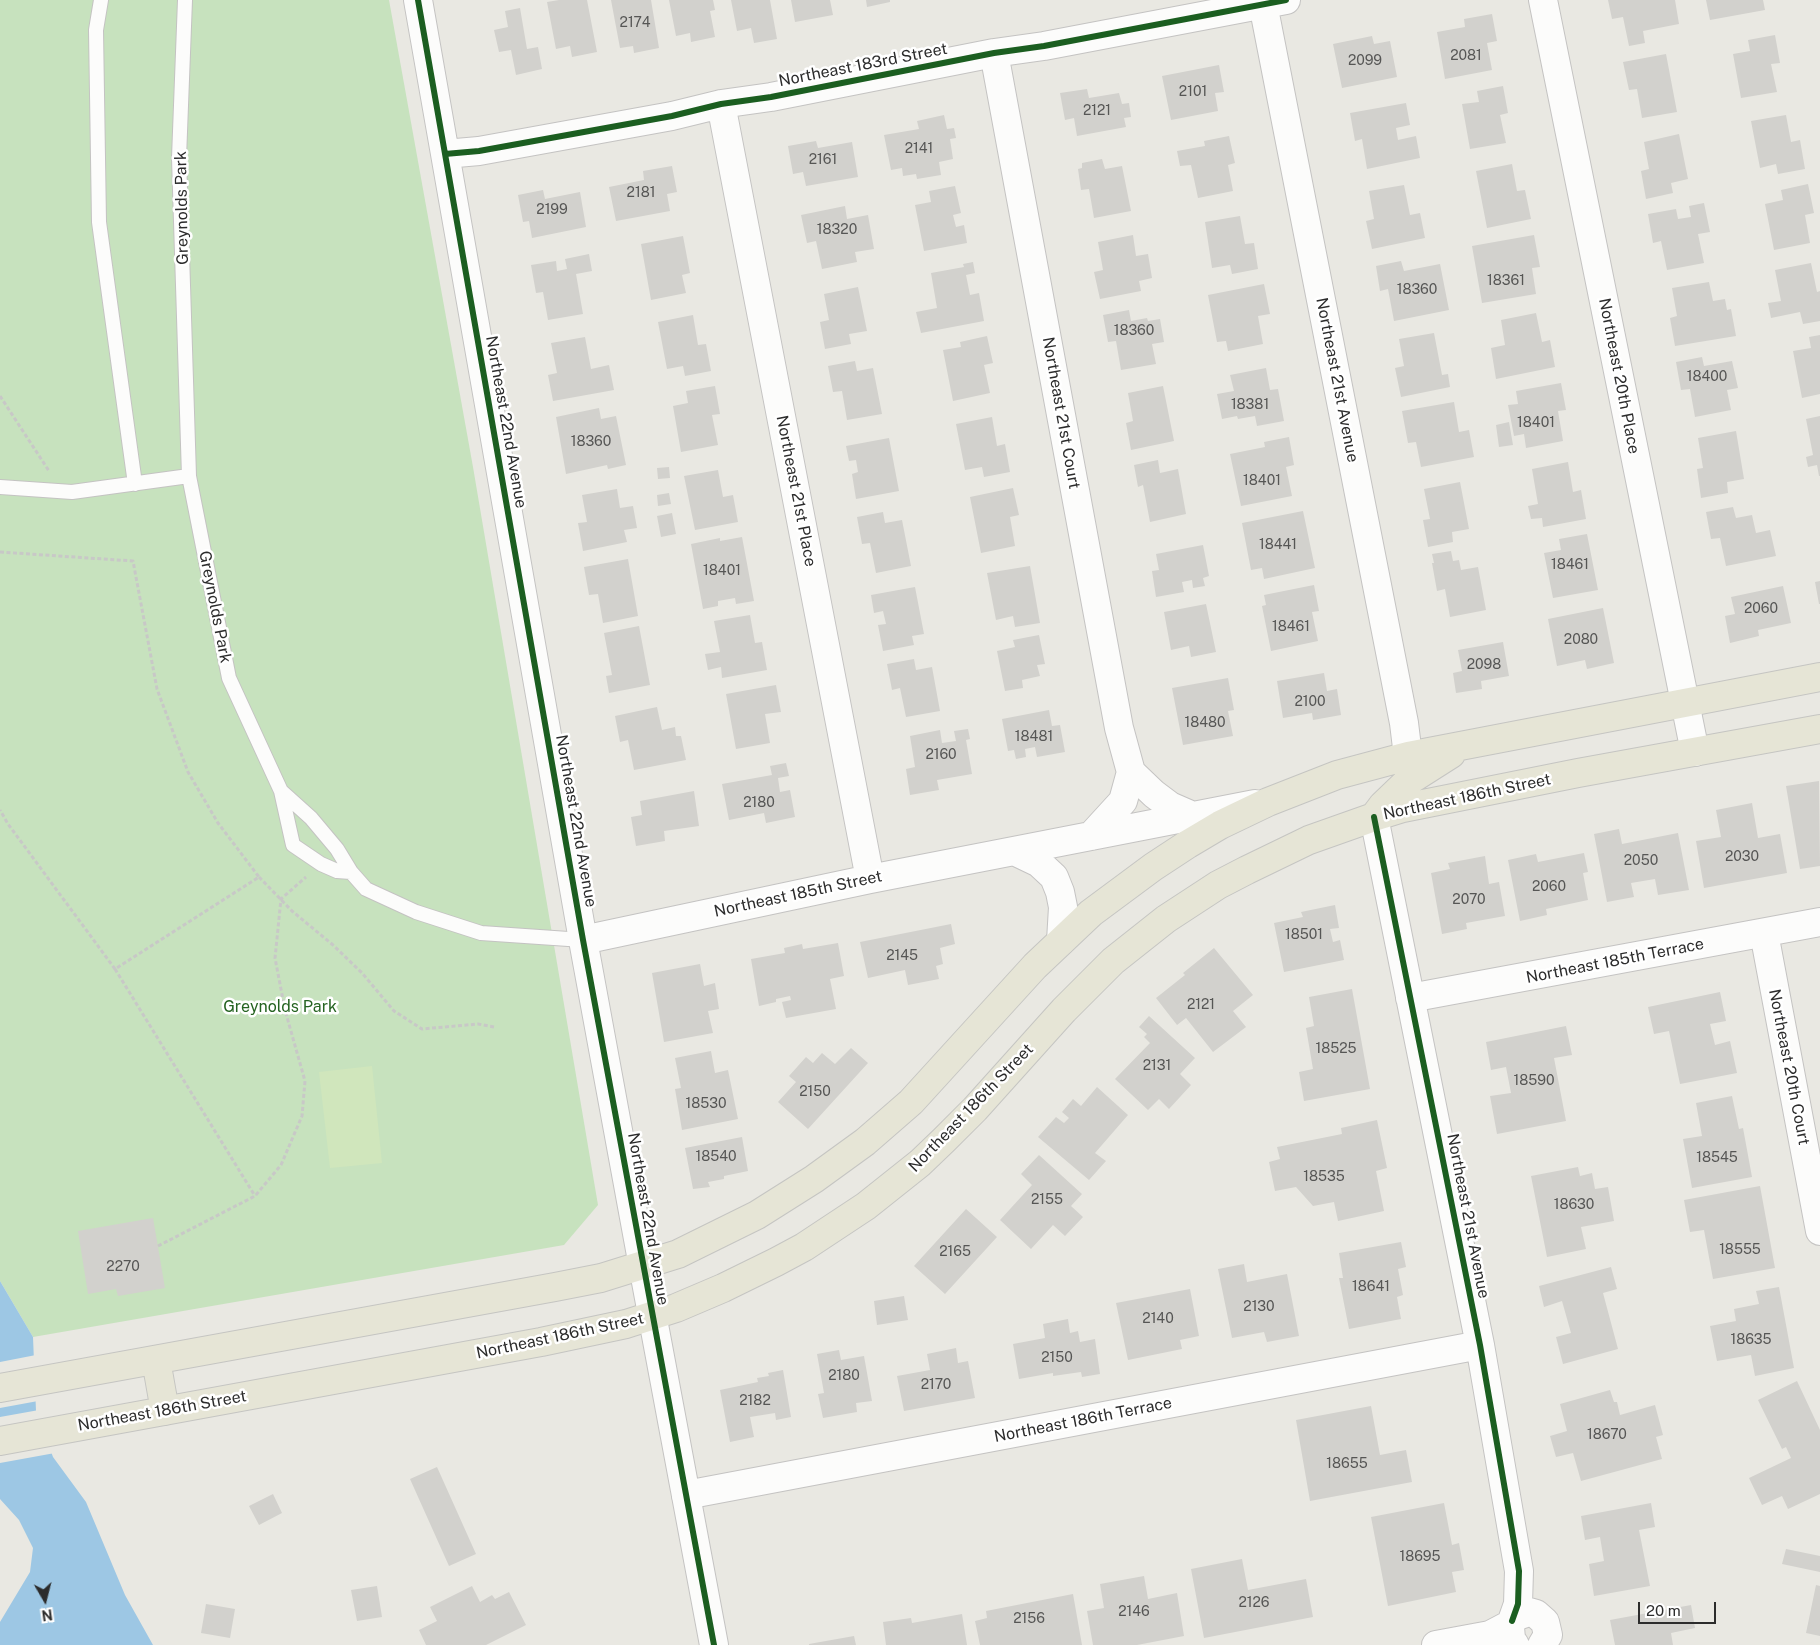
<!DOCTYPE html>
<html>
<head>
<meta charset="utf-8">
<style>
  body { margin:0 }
  #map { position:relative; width:1820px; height:1645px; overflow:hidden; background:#e9e8e2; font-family:"Public Sans",sans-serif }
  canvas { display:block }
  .north { position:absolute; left:20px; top:1575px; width:50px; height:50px; -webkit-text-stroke:4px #fff; paint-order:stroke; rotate:172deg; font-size:14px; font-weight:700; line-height:20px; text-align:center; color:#2c2c2c }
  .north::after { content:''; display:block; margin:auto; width:18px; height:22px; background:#2c2c2c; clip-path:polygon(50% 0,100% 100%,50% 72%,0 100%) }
  .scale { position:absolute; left:1638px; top:1602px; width:78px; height:22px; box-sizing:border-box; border:2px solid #2c2c2c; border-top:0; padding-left:6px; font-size:15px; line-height:18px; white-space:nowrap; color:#2c2c2c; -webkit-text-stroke:4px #fff; paint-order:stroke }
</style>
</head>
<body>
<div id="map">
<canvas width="1820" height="1645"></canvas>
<div class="north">N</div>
<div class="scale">20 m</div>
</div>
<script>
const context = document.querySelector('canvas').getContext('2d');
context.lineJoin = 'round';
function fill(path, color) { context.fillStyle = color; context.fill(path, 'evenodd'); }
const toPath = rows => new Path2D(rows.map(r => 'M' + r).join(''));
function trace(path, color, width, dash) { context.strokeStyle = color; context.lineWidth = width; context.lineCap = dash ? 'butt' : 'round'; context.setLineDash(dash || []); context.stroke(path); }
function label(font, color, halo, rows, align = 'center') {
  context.font = font + ' "Public Sans",sans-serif'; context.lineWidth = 5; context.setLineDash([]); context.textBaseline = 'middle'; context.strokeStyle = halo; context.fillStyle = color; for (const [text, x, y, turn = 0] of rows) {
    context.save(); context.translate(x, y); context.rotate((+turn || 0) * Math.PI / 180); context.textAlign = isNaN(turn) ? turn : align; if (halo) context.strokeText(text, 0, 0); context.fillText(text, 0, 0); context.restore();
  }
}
fill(toPath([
  [0,0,389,0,473,467,598,1205,564,1245,33,1337,0,1281]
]), '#c7e2be');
fill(toPath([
  [372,1066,382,1163,330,1168,319,1072]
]), '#d0e6bc');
fill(toPath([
  [0,1281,33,1337,36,1411,53,1457,86,1502,125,1595,153,1645,0,1645,0,1622,30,1572,33,1548,19,1520,0,1499]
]), '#9dc7e4');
fill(toPath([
  [36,1355,38,1401,0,1408,0,1362],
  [39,1410,55,1453,0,1463,0,1417]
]), '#e9e8e2');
fill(toPath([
  [559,0,587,0,597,52,572,57,570,46,556,49,547,2],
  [611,0,651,0,659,48,634,53,633,46,620,48],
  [669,0,713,0,715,10,710,11,715,37,691,42,690,33,676,36],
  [731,0,770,0,777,39,754,43,751,28,737,31],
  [791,0,830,0,833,15,795,22],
  [866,0,890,0,890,2,867,7],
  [1608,0,1675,0,1679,24,1643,31,1645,43,1629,46,1623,17,1612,19],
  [1706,0,1763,0,1765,10,1710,20],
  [520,8,527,49,538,47,542,69,516,75,511,50,499,52,494,30,508,27,505,11],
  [1492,14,1497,41,1487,43,1492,70,1445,79,1437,32,1465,27,1464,19],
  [1775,35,1780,63,1771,64,1777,92,1741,98,1733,54,1750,51,1748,40],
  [1372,36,1374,44,1390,41,1397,77,1342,88,1333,44],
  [1666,54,1677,112,1642,118,1637,89,1629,90,1623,62],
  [1219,65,1224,92,1215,93,1218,111,1171,120,1162,76],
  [1503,86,1508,113,1500,115,1506,143,1470,149,1462,104,1479,102,1477,91],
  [1087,89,1089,98,1119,93,1122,104,1129,103,1131,117,1124,118,1126,127,1077,136,1074,118,1065,120,1060,93],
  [1406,103,1410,125,1396,128,1398,140,1416,136,1420,158,1367,169,1362,139,1355,141,1350,113],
  [944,115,947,129,954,128,956,138,950,139,953,159,939,162,941,175,917,179,916,174,903,176,902,168,891,170,884,135,919,129,917,121],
  [1786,115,1791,142,1800,140,1805,169,1778,174,1776,164,1760,168,1751,121],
  [1679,134,1688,179,1671,183,1673,193,1646,199,1641,171,1649,169,1644,142],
  [1229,136,1235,163,1228,165,1233,191,1198,198,1191,165,1180,166,1177,151,1205,146,1204,141],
  [816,141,818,148,852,142,858,177,806,186,803,172,793,174,788,146],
  [1102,159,1105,169,1122,166,1131,211,1094,218,1089,189,1081,190,1078,169,1082,168,1082,163],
  [1512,164,1517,191,1525,190,1531,219,1487,228,1476,171],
  [672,166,677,192,667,194,670,211,616,221,609,187,644,180,643,171],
  [1808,184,1814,213,1805,215,1810,243,1774,250,1765,204,1783,200,1781,190],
  [1404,185,1410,215,1420,213,1425,238,1372,249,1366,221,1374,219,1369,191],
  [955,186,961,213,953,215,956,227,964,225,967,243,924,251,915,205,931,202,929,191],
  [543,190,545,199,580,192,586,227,532,238,529,221,523,222,518,195],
  [1704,203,1710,232,1698,234,1704,263,1667,270,1661,241,1653,243,1648,214,1676,209,1678,219,1691,217,1689,206],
  [845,206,847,219,868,215,874,249,855,252,857,262,822,269,816,241,807,243,801,215],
  [1240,216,1245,244,1254,243,1258,269,1232,274,1230,265,1212,268,1205,222],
  [1133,235,1136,256,1148,254,1152,278,1139,281,1141,291,1100,299,1094,272,1103,270,1098,242],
  [1534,235,1540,267,1532,268,1536,294,1482,303,1472,246],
  [683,236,690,273,682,275,686,293,651,300,641,244],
  [589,254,592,271,576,274,583,314,548,320,543,292,536,293,531,265,556,261,557,271,567,269,565,259],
  [1401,261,1404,271,1440,264,1449,310,1394,321,1388,289,1380,291,1376,266],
  [973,262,975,273,966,275,970,295,979,293,984,321,921,333,916,312,937,308,931,273,964,267,963,264],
  [1811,263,1817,292,1820,291,1820,321,1803,324,1800,312,1771,318,1768,303,1781,301,1775,270],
  [1709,282,1713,301,1725,299,1727,310,1731,309,1736,336,1675,346,1670,318,1677,316,1672,288],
  [1264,284,1270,314,1258,316,1263,344,1228,351,1226,341,1217,342,1208,295],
  [858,287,867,331,849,334,851,344,825,349,820,322,829,320,824,294],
  [1129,310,1131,321,1147,318,1148,321,1160,319,1164,342,1152,344,1156,364,1121,370,1116,341,1108,342,1103,315],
  [1536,313,1542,342,1550,340,1555,367,1496,379,1491,348,1505,345,1501,320],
  [693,315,698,345,706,344,711,371,685,376,683,366,667,369,658,322],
  [1434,333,1442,375,1448,374,1450,387,1401,397,1395,368,1404,366,1399,339],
  [1820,335,1820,394,1802,398,1793,351,1811,348,1809,337],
  [987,336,993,363,984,365,990,393,953,401,943,350,961,347,960,342],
  [585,337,591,369,609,365,614,390,553,401,548,375,557,373,551,343],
  [1702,357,1704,366,1732,361,1738,388,1727,390,1731,410,1695,417,1690,389,1681,390,1676,362],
  [855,361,857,371,873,368,882,414,847,420,842,391,833,392,828,366],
  [1266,368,1270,390,1278,389,1284,421,1257,426,1255,416,1238,419,1237,416,1222,419,1217,394,1234,391,1230,375],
  [1561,383,1566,410,1558,411,1563,441,1526,448,1524,434,1514,436,1508,405,1518,404,1516,391],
  [715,386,720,414,712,415,718,445,681,452,673,406,688,403,686,391],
  [1163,386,1174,441,1131,450,1126,423,1133,421,1128,393],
  [1454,402,1459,432,1469,430,1474,457,1421,467,1416,442,1408,443,1402,411],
  [599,408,601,419,616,416,626,465,608,469,607,465,566,474,556,417],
  [1820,416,1820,476,1819,476,1817,465,1808,467,1806,457,1813,455,1806,419],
  [992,417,997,446,1005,444,1010,472,984,477,982,467,965,470,956,424],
  [1509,422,1513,445,1499,447,1496,425],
  [1736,431,1744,479,1727,482,1728,493,1701,498,1697,469,1703,468,1698,438],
  [1289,437,1294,465,1286,467,1292,496,1241,506,1230,454,1265,447,1264,442],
  [889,438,899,491,856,499,852,474,858,472,856,460,849,461,846,446],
  [1158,460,1160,473,1178,469,1186,514,1150,522,1143,485,1138,487,1134,465],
  [1568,462,1573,492,1581,490,1586,519,1543,527,1542,518,1531,519,1528,506,1538,504,1532,469],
  [669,467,670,478,658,479,657,468],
  [718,470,723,497,733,495,738,522,695,530,684,476],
  [1460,482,1469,529,1452,532,1453,542,1428,547,1423,520,1430,519,1424,489],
  [1013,488,1019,515,1010,517,1015,546,981,553,970,497],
  [617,489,620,508,633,506,637,528,624,530,627,542,583,551,578,523,587,522,582,495],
  [669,493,671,504,658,506,657,495],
  [1733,507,1736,518,1752,515,1756,533,1770,530,1776,556,1726,566,1720,538,1711,539,1706,512],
  [1303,511,1315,568,1264,579,1262,568,1251,570,1242,523],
  [883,512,885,523,902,520,911,566,876,573,870,543,862,544,857,517],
  [672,513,676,534,661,537,657,516],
  [1587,534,1598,590,1553,598,1544,553,1561,550,1559,539],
  [742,537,754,601,736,604,735,598,718,601,718,606,703,609,691,544,720,538,720,541],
  [1203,545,1209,576,1203,578,1205,586,1193,588,1192,580,1182,582,1184,592,1156,597,1152,571,1159,570,1156,554],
  [1451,551,1453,561,1459,560,1461,570,1478,567,1486,610,1450,617,1445,589,1437,591,1432,563,1434,563,1432,554],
  [628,559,638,616,603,623,598,594,589,595,584,567],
  [1030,566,1040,623,1015,627,1013,616,996,620,987,573],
  [1820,581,1820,604,1819,604,1815,582],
  [1314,585,1319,611,1312,612,1318,641,1271,651,1262,606,1266,605,1264,595],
  [1783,586,1791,623,1758,630,1759,636,1730,643,1725,616,1735,614,1731,597],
  [915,587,924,634,912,636,914,645,883,651,878,625,886,624,883,611,874,613,871,595],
  [1206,604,1216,652,1191,657,1189,646,1171,650,1164,612],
  [1603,608,1614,663,1587,669,1585,660,1557,666,1548,619],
  [750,615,755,643,762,642,767,670,722,678,721,667,708,670,705,654,720,652,714,621],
  [639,626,650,685,609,693,606,676,612,675,604,633],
  [1039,635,1045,664,1037,665,1040,676,1022,680,1023,688,1005,691,997,651,1015,647,1013,640],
  [1503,642,1509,676,1481,681,1482,689,1456,693,1453,673,1462,671,1458,650],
  [914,659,916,670,932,667,940,711,906,717,900,688,892,690,887,664],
  [1324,673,1327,691,1337,689,1341,715,1313,720,1312,713,1283,718,1277,681],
  [1228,678,1234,710,1228,711,1233,736,1183,745,1172,688],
  [776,685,781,712,765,714,770,743,736,749,726,694],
  [657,707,662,730,675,727,676,736,681,736,686,760,634,770,628,740,620,742,615,716],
  [1049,710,1052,726,1060,725,1065,752,1037,757,1035,747,1025,749,1026,757,1016,759,1014,750,1008,751,1002,719],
  [968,729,970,739,966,740,972,774,937,780,939,790,910,795,906,769,915,767,910,736,940,730,942,743,956,741,954,731],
  [786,763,789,776,778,778,780,792,790,790,795,817,766,823,764,813,729,820,722,784,772,775,770,766],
  [1819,781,1820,866,1800,869,1786,786],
  [694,791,699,826,664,831,665,841,636,846,631,817,642,815,640,801],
  [1752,803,1758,838,1780,834,1787,873,1704,888,1696,841,1721,837,1716,810],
  [1619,829,1622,844,1678,833,1689,890,1658,895,1655,879,1631,883,1634,897,1607,902,1594,834],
  [1584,853,1588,872,1583,873,1588,900,1546,909,1547,915,1520,921,1508,860,1536,854,1538,862],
  [1485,856,1489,884,1499,882,1505,916,1466,923,1467,929,1442,934,1431,873,1450,869,1448,863],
  [1335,905,1339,928,1330,929,1333,942,1340,940,1344,960,1284,972,1274,923,1303,917,1301,912],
  [951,924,955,944,940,948,943,964,936,966,939,979,908,985,905,970,868,978,860,942],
  [838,943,844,976,830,979,836,1009,786,1018,782,1002,791,1000,790,996,776,999,776,1002,759,1006,751,959,785,953,784,948,802,944,803,949],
  [1214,948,1253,995,1233,1011,1246,1027,1213,1052,1186,1018,1177,1025,1156,998,1185,975,1183,973],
  [700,964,704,986,715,983,719,1009,708,1011,713,1033,664,1042,652,973],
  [1352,989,1370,1089,1304,1101,1299,1072,1313,1069,1306,1028,1314,1026,1309,997],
  [1720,992,1726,1021,1710,1024,1715,1045,1730,1041,1737,1073,1680,1084,1669,1031,1654,1034,1648,1007],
  [1149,1016,1195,1058,1180,1074,1191,1085,1169,1109,1159,1099,1148,1110,1115,1079,1150,1043,1144,1037,1147,1034,1139,1027],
  [1566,1026,1572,1055,1554,1058,1566,1121,1497,1134,1490,1096,1511,1093,1506,1067,1491,1070,1486,1042],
  [851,1048,868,1063,808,1129,778,1102,796,1082,789,1076,806,1057,813,1063,822,1053,835,1064],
  [711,1051,715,1073,728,1070,738,1119,682,1130,675,1089,681,1088,675,1058],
  [1097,1087,1128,1115,1095,1153,1106,1161,1089,1180,1038,1137,1056,1117,1064,1123,1069,1118,1062,1112,1073,1099,1081,1106],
  [1732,1096,1739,1129,1743,1128,1752,1177,1692,1188,1683,1139,1702,1136,1696,1103],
  [1377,1120,1387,1168,1376,1171,1384,1211,1338,1221,1334,1202,1313,1206,1296,1187,1275,1191,1269,1162,1280,1159,1277,1147,1342,1134,1341,1128],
  [742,1137,748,1171,724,1176,724,1179,708,1182,710,1187,693,1189,685,1148],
  [1039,1155,1082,1194,1071,1206,1083,1217,1065,1236,1053,1225,1031,1249,1000,1220,1032,1185,1021,1174],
  [1578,1167,1580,1176,1592,1173,1595,1189,1608,1187,1614,1221,1581,1227,1586,1249,1547,1257,1531,1176],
  [1760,1186,1775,1268,1713,1279,1704,1230,1690,1232,1684,1200],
  [966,1209,997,1237,945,1294,914,1266],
  [153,1218,165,1288,118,1296,116,1289,88,1294,78,1231],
  [1401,1242,1406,1267,1398,1269,1403,1295,1397,1297,1401,1319,1349,1329,1339,1278,1343,1278,1339,1253],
  [1244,1264,1247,1282,1287,1274,1299,1336,1267,1342,1264,1332,1232,1338,1218,1269],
  [1611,1267,1617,1289,1603,1293,1618,1349,1563,1364,1556,1337,1571,1333,1562,1301,1544,1307,1539,1286],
  [1779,1287,1794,1368,1755,1376,1751,1355,1717,1361,1710,1326,1736,1321,1734,1309,1759,1304,1756,1291],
  [1190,1289,1199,1336,1180,1340,1182,1349,1128,1360,1116,1303],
  [904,1296,908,1320,877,1325,874,1301],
  [1068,1319,1070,1333,1078,1331,1080,1342,1095,1339,1100,1374,1082,1377,1081,1372,1053,1376,1053,1373,1019,1379,1013,1344,1045,1338,1043,1324],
  [956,1348,958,1363,968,1361,975,1398,904,1411,897,1376,930,1370,927,1354],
  [839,1350,841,1360,864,1356,872,1401,856,1403,857,1412,823,1418,818,1394,824,1393,817,1354],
  [783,1370,791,1417,776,1420,775,1413,750,1417,754,1437,730,1442,720,1390,758,1382,757,1378,769,1376,768,1373],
  [1797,1381,1820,1430,1820,1494,1788,1509,1782,1496,1762,1505,1749,1478,1791,1458,1786,1447,1782,1449,1758,1400],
  [1610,1390,1614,1402,1617,1402,1620,1415,1655,1405,1663,1435,1656,1437,1662,1459,1581,1481,1573,1453,1556,1457,1550,1436,1567,1431,1560,1404],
  [1371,1406,1380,1455,1406,1450,1412,1482,1310,1501,1296,1420],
  [437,1467,476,1554,449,1566,410,1479],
  [273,1494,282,1513,259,1525,249,1506],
  [1444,1503,1452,1545,1459,1543,1464,1570,1452,1572,1456,1592,1388,1606,1371,1517],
  [1651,1503,1655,1527,1639,1530,1650,1586,1594,1596,1589,1564,1604,1561,1600,1537,1585,1540,1581,1516],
  [1786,1549,1820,1556,1820,1572,1782,1564],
  [1242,1559,1248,1590,1306,1579,1313,1617,1204,1638,1191,1569],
  [1144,1576,1148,1599,1177,1593,1184,1636,1137,1645,1093,1645,1087,1611,1104,1608,1100,1584],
  [1816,1585,1820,1586,1820,1636,1806,1633],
  [377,1586,382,1617,357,1621,351,1590],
  [472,1586,480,1602,492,1595,495,1599,509,1592,526,1625,486,1645,426,1645,419,1630,437,1621,430,1607],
  [1073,1594,1082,1645,980,1645,975,1621,987,1618,986,1611],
  [206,1604,235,1609,230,1638,201,1633],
  [1691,1605,1695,1628,1671,1633,1673,1645,1615,1645,1610,1620],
  [962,1614,967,1645,886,1645,883,1622,911,1618,912,1623],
  [854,1636,856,1645,809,1645,809,1644]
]), '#d2d1cd');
const service = toPath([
  [101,0,96,30,99,222,135,484],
  [189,476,229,678,281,791,311,818,337,849,351,872,366,889,416,912,481,933,583,940],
  [0,487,72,492,189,476,179,158,185,0],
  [281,791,293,845,321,864,337,871,351,872]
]);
const minor = toPath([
  [418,0,583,940,643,1266],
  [1543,0,1695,752],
  [1263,4,1404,723,1408,756],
  [994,53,1119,728,1131,772,1123,801,1091,836],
  [721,104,870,879],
  [445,154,479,151,672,116,721,104,771,97,994,53,1044,46,1286,0],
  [1131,772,1154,794,1170,806,1193,816],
  [1374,817,1480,1345,1519,1571,1518,1604,1512,1621],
  [1014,851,1039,863,1054,877,1060,892,1063,907,1061,941],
  [1764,933,1820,1231],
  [583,940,870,879,1255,804],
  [1410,998,1820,922],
  [686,1495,1480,1345],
  [1436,1645,1490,1635,1511,1624],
  [1515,1645,1511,1639,1510,1627,1512,1621,1517,1616,1529,1612,1536,1614,1545,1622,1548,1635,1542,1645]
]);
const tertiary = toPath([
  [643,1266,714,1645]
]);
const primary = toPath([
  [1374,817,1383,805,1407,782,1451,754],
  [156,1360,165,1411],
  [0,1388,555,1287,601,1278,678,1254,757,1215,814,1179,865,1142,911,1102,1035,966,1091,913,1153,867,1188,844,1220,825,1268,802,1337,775,1408,756,1820,677],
  [0,1441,541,1342,626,1324,676,1308,723,1288,776,1262,804,1247,866,1206,920,1163,944,1140,975,1109,1064,1010,1113,961,1166,919,1218,885,1247,870,1309,840,1374,817,1403,808,1578,773,1820,729]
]);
trace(service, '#c4c3c2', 16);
trace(minor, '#c4c3c2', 30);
trace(tertiary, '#c4c3c2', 30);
trace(primary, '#c5c5c2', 30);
trace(toPath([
  [0,396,49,471],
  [0,552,133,561,157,689,188,772,218,823,259,877,115,969,8,824,0,810],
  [259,877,292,911,333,945,362,973,394,1011,422,1029,478,1024,494,1027],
  [115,969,255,1196],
  [158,1246,255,1196,281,1165,302,1116,305,1081,285,1010,275,958,281,899,306,877]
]), '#c8c8c7', 3, [4, 2.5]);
trace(service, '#fcfcfb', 14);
trace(minor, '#fcfcfb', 28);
trace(tertiary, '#fcfcfb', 28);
trace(primary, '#e6e5d6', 28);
trace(toPath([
  [418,0,583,940,714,1645],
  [445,154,479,151,672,116,721,104,771,97,994,53,1044,46,1286,0],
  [1374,817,1480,1345,1519,1571,1518,1604,1512,1621]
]), '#1b5e20', 6);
label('14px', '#565655', null, [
  ["2174",635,23],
  ["2081",1466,56],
  ["2099",1365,61],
  ["2101",1193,92],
  ["2121",1097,111],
  ["2141",919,149],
  ["2161",823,160],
  ["2181",641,193],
  ["2199",552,210],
  ["18320",837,230],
  ["18361",1506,281],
  ["18360",1417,290],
  ["18360",1134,331],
  ["18400",1707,377],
  ["18381",1250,405],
  ["18401",1536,423],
  ["18360",591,442],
  ["18401",1262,481],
  ["18441",1278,545],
  ["18461",1570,565],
  ["18401",722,571],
  ["2060",1761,609],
  ["18461",1291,627],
  ["2080",1581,640],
  ["2098",1484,665],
  ["2100",1310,702],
  ["18480",1205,723],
  ["18481",1034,737],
  ["2160",941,755],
  ["2180",759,803],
  ["2030",1742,857],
  ["2050",1641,861],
  ["2060",1549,887],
  ["2070",1469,900],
  ["18501",1304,935],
  ["2145",902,956],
  ["2121",1201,1005],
  ["18525",1336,1049],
  ["2131",1157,1066],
  ["18590",1534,1081],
  ["2150",815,1092],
  ["18530",706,1104],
  ["18540",716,1157],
  ["18545",1717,1158],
  ["18535",1324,1177],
  ["2155",1047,1200],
  ["18630",1574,1205],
  ["18555",1740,1250],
  ["2165",955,1252],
  ["2270",123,1267],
  ["18641",1371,1287],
  ["2130",1259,1307],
  ["2140",1158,1319],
  ["18635",1751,1340],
  ["2150",1057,1358],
  ["2180",844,1376],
  ["2170",936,1385],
  ["2182",755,1401],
  ["18670",1607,1435],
  ["18655",1347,1464],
  ["18695",1420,1557],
  ["2126",1254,1603],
  ["2146",1134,1612],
  ["2156",1029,1619]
]);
label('16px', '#2c2c2c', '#fff', [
  ["Northeast 183rd Street",863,65,-11],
  ["Greynolds Park",182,208,-91],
  ["Northeast 20th Place",1619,376,79],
  ["Northeast 21st Avenue",1337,380,79],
  ["Northeast 21st Court",1061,413,80],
  ["Northeast 22nd Avenue",506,422,80],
  ["Northeast 21st Place",796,491,79],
  ["Greynolds Park",215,607,79],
  ["Northeast 186th Street",1467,797,-12],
  ["Northeast 22nd Avenue",576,821,80],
  ["Northeast 185th Street",798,894,-12],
  ["Northeast 185th Terrace",1615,961,-11],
  ["Northeast 20th Court",1789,1067,79],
  ["Northeast 186th Street",971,1108,-46],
  ["Northeast 21st Avenue",1468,1216,79],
  ["Northeast 22nd Avenue",648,1219,80],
  ["Northeast 186th Street",560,1336,-12],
  ["Northeast 186th Street",162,1411,-10],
  ["Northeast 186th Terrace",1083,1420,-11]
]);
label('16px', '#256321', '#fff', [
  ["Greynolds Park",280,1007]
]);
</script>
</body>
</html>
